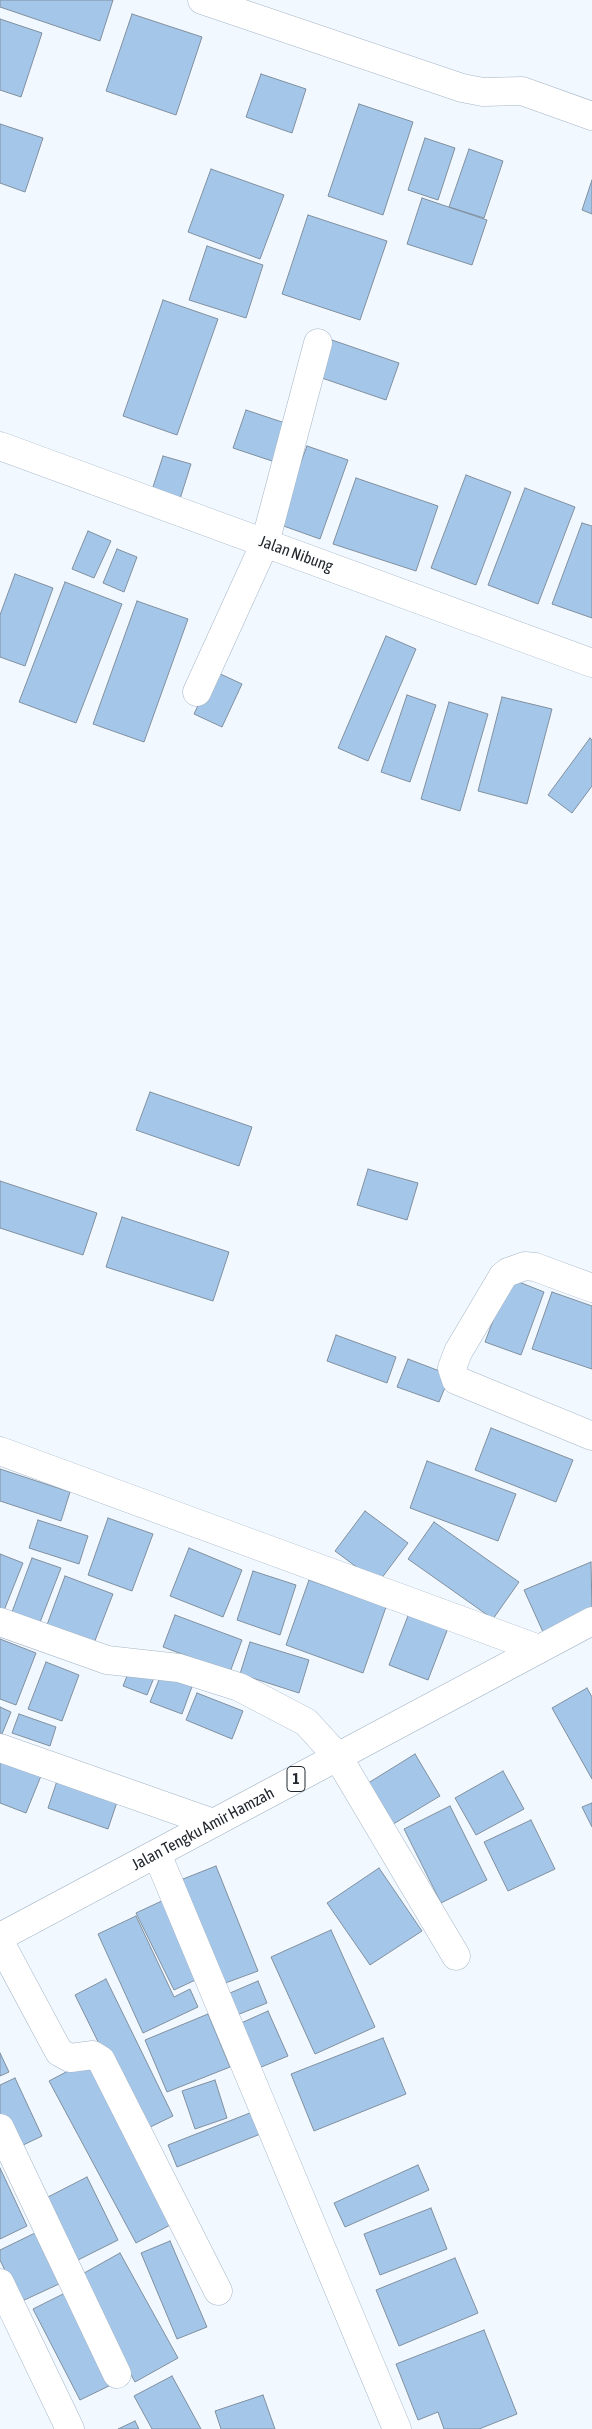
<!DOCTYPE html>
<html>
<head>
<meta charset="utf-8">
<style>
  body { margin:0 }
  canvas { display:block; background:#f1f8ff }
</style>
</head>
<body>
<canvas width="592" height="2429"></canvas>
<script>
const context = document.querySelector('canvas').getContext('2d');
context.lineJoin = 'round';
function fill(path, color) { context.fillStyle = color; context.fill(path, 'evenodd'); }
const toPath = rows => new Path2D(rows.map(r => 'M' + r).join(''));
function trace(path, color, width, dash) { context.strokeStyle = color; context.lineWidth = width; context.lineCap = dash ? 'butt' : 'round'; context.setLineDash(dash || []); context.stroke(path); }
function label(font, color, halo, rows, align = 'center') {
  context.font = font + ' "Asap Condensed",sans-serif'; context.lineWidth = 4; context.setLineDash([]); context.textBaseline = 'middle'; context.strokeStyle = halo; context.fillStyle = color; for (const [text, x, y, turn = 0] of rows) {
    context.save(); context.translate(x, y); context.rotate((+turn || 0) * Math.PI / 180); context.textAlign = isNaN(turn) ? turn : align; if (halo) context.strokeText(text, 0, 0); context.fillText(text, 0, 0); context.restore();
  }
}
const building = toPath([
  [0,0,113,0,100,41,0,7,0,0],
  [132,14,202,37,176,115,106,91,132,14],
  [0,19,42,33,21,97,0,90,0,19],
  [261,74,306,89,292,133,246,117,261,74],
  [359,104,413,122,383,215,328,196,359,104],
  [0,124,43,138,25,192,0,183,0,124],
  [425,138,455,148,438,200,408,190,425,138],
  [469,149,503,161,484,218,449,207,469,149],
  [211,169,284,195,260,259,188,232,211,169],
  [592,180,592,214,582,210,592,180],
  [422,198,487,220,472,265,407,244,422,198],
  [308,215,387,241,360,320,282,294,308,215],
  [207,246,263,265,246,318,189,300,207,246],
  [163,300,218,319,177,435,123,416,163,300],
  [329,339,399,363,386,400,316,376,329,339],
  [246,410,291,425,278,463,233,448,246,410],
  [307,446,348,460,320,539,278,524,307,446],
  [163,456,191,464,180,499,152,490,163,456],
  [466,475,511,492,476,585,431,568,466,475],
  [356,478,438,506,416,571,333,544,356,478],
  [525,488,575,507,538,604,488,585,525,488],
  [582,523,592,526,592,618,552,604,582,523],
  [88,531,111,541,94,578,72,569,88,531],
  [117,549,137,557,124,592,103,583,117,549],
  [15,574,53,588,25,666,0,657,0,615,15,574],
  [65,582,122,604,76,723,19,702,65,582],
  [137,601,188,619,144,742,93,724,137,601],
  [386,636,416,649,368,761,338,748,386,636],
  [214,671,242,684,222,727,194,714,214,671],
  [407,695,436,705,410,782,381,772,407,695],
  [502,697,552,709,527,804,478,791,502,697],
  [449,702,488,714,460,811,421,799,449,702],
  [590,738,592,740,592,786,572,813,548,795,590,738],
  [150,1092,252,1127,239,1166,136,1130,150,1092],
  [368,1169,418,1183,407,1220,357,1205,368,1169],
  [0,1181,97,1213,83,1255,0,1228,0,1181],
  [122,1217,229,1252,213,1301,106,1267,122,1217],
  [509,1278,544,1292,521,1355,485,1342,509,1278],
  [552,1292,592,1306,592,1369,532,1349,552,1292],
  [336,1335,396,1357,387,1383,327,1361,336,1335],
  [408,1359,450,1375,439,1402,397,1387,408,1359],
  [491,1428,573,1460,556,1502,475,1470,491,1428],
  [427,1461,516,1494,498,1541,410,1508,427,1461],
  [0,1469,70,1492,61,1521,0,1501,0,1469],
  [365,1511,408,1543,378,1583,335,1551,365,1511],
  [108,1518,153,1534,132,1591,88,1575,108,1518],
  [38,1520,88,1536,79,1564,29,1548,38,1520],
  [434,1522,519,1582,493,1619,408,1559,434,1522],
  [189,1548,242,1570,223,1617,170,1596,189,1548],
  [0,1554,23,1563,1,1618,0,1618,0,1554],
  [32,1558,61,1568,37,1630,9,1620,32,1558],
  [591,1562,592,1611,543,1632,524,1590,591,1562],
  [253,1571,296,1585,280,1635,237,1620,253,1571],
  [65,1576,113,1594,91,1651,44,1633,65,1576],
  [309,1580,386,1607,363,1673,286,1645,309,1580],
  [411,1608,450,1623,428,1680,389,1665,411,1608],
  [175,1615,242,1640,230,1672,163,1647,175,1615],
  [0,1639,36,1653,16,1705,0,1699,0,1639],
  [250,1642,309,1660,299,1693,240,1674,250,1642],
  [46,1662,79,1675,62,1721,28,1709,46,1662],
  [131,1666,155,1675,147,1695,123,1686,131,1666],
  [163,1670,194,1681,182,1714,150,1702,163,1670],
  [587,1688,592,1697,592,1779,552,1708,587,1688],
  [197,1693,243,1711,232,1739,186,1720,197,1693],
  [0,1707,11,1712,2,1734,0,1733,0,1707],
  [19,1714,56,1727,50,1746,12,1733,19,1714],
  [0,1754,43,1771,26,1813,0,1803,0,1754],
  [415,1754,440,1796,390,1826,365,1785,415,1754],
  [503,1771,524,1809,476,1835,455,1798,503,1771],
  [60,1772,120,1793,108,1829,48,1808,60,1772],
  [592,1803,592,1827,582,1807,592,1803],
  [450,1806,487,1880,441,1903,404,1829,450,1806],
  [531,1820,555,1869,508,1891,484,1842,531,1820],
  [216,1866,258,1971,220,1985,178,1881,216,1866],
  [379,1868,422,1931,370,1965,327,1903,379,1868],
  [166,1899,204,1976,174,1990,136,1913,166,1899],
  [136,1916,174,1997,190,1989,198,2007,143,2033,98,1934,136,1916],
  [331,1930,375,2027,315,2054,271,1957,331,1930],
  [106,1979,173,2116,142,2131,75,1995,106,1979],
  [258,1981,267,2003,232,2017,223,1996,258,1981],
  [268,2011,288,2056,259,2068,239,2024,268,2011],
  [208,2014,230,2067,167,2092,145,2040,208,2014],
  [383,2038,406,2094,314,2131,291,2074,383,2038],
  [0,2053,9,2072,0,2076,0,2053],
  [87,2061,174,2223,136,2243,49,2081,87,2061],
  [15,2078,42,2136,17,2148,0,2114,0,2085,15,2078],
  [215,2080,227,2118,195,2129,182,2091,215,2080],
  [255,2111,263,2133,177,2167,168,2145,255,2111],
  [418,2165,429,2190,345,2227,334,2203,418,2165],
  [0,2168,27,2226,0,2239,0,2168],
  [87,2177,118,2240,78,2260,46,2198,87,2177],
  [431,2208,447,2249,380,2275,364,2234,431,2208],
  [35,2233,59,2284,20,2302,0,2260,0,2250,35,2233],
  [170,2241,207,2327,177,2339,141,2253,170,2241],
  [120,2253,178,2358,135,2382,77,2277,120,2253],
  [455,2258,478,2313,399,2346,376,2290,455,2258],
  [69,2291,115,2383,80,2400,33,2309,69,2291],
  [484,2330,517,2414,479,2429,444,2429,438,2412,418,2420,396,2364,484,2330],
  [172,2376,201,2429,152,2429,134,2396,172,2376],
  [263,2395,275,2429,221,2429,215,2411,263,2395],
  [135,2421,139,2429,118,2429,135,2421]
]);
fill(building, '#a4c6e9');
trace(building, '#81909f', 1);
const minor = toPath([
  [202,0,462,88,483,92,522,91,592,116],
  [0,446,592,663],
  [197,692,265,543,318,343],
  [592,1288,535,1267,525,1266,508,1272,503,1276,458,1352,452,1368,456,1380,592,1436],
  [0,1451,539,1649],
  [0,1622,107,1660,179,1668,239,1687,306,1722,338,1757,456,1956],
  [0,1748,213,1823],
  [157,1854,397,2429],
  [0,1942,59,2052,70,2058,93,2055,101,2060,218,2291],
  [0,2128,117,2374],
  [0,2283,70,2429]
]);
const major = toPath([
  [0,1937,592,1621]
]);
trace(minor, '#a6b6c6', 29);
trace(major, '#a6b6c6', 29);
trace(minor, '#fff', 28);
trace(major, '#fff', 28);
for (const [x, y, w] of [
  [296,1779,18]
]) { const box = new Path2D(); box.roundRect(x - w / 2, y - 12.5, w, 25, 4); context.fillStyle = '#fff'; context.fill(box); trace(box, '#22282e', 1); }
label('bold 15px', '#22282e', null, [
  ["1",296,1779]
]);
label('16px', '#22282e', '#fff', [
  ["Jalan Nibung",296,554,20],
  ["Jalan Tengku Amir Hamzah",203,1829,-28]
]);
</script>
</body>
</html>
